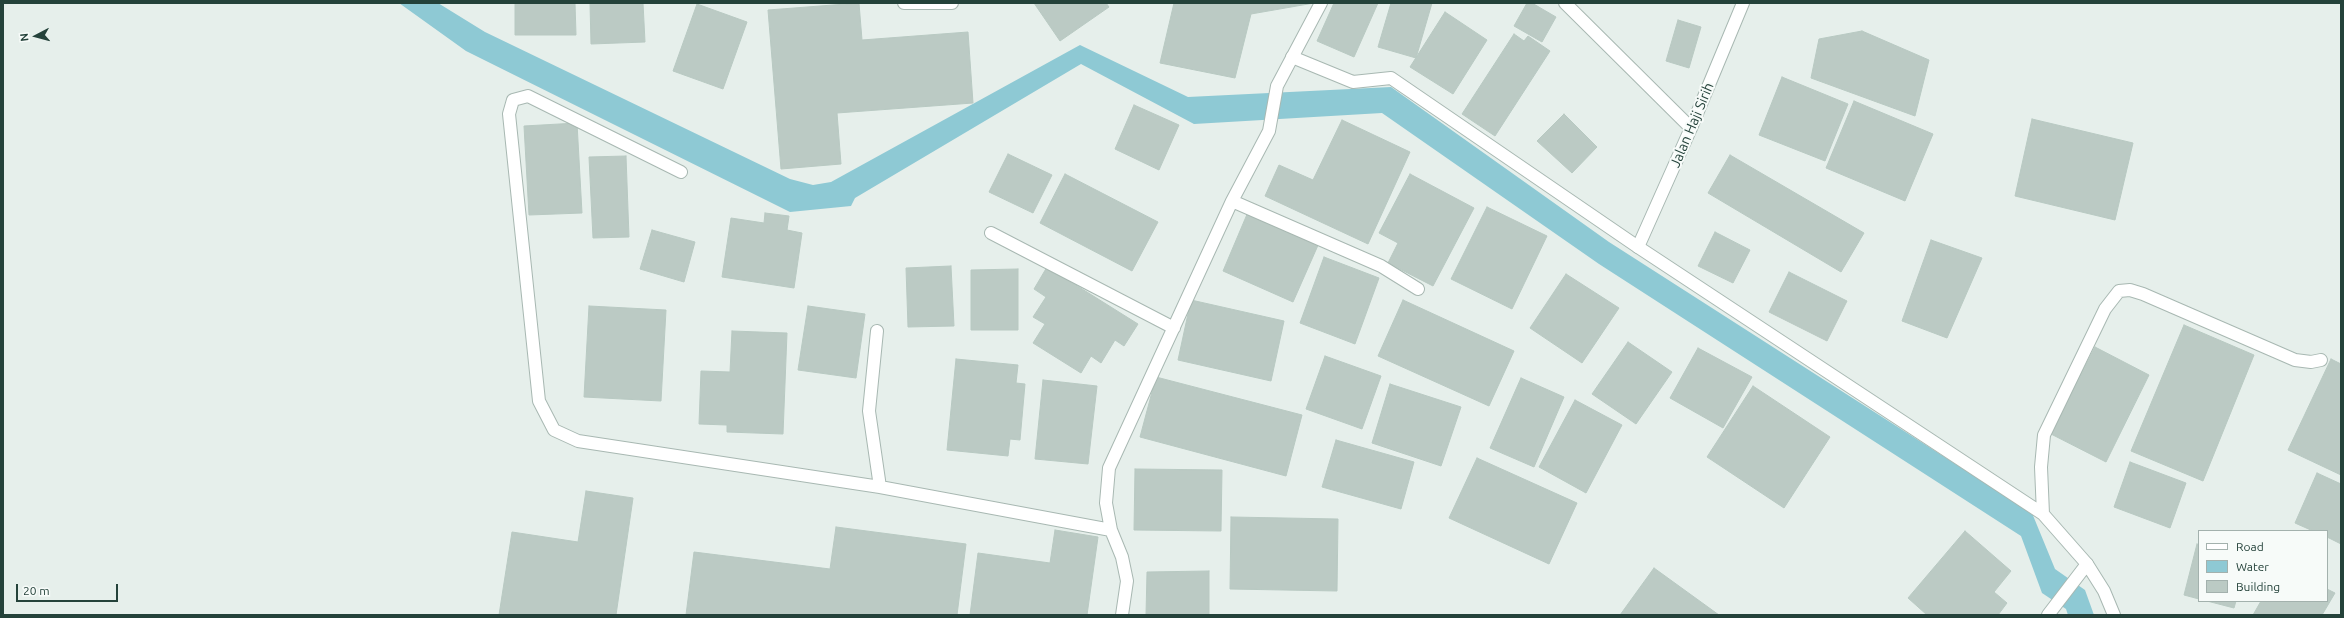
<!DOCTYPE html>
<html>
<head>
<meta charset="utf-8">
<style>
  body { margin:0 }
  #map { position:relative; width:2344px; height:618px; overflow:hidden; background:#e6efeb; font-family:Ubuntu,sans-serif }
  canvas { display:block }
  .frame { position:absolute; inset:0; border:4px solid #24423a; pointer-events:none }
  .legend { position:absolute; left:2198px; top:530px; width:130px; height:72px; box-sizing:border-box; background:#f7fbf9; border:1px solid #a3b1ad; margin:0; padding:5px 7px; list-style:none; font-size:12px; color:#24423a }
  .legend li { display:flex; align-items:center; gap:8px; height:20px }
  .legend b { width:20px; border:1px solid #a3b1ad }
  .north { position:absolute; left:16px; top:16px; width:40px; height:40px; -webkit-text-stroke:3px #f7fbf9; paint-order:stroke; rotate:264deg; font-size:11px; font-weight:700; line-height:16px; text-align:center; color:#24423a }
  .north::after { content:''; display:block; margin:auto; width:14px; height:18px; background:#24423a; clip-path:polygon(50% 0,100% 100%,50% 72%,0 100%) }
  .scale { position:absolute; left:16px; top:584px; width:102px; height:18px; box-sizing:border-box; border:2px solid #24423a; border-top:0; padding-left:5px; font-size:12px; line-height:14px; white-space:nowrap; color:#24423a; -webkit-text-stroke:3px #f7fbf9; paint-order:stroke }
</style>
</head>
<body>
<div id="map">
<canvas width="2344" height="618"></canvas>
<div class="frame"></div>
<ul class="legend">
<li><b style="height:5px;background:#fff"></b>Road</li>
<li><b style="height:11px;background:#8ec9d4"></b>Water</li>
<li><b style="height:11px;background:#bbcac4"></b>Building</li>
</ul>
<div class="north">N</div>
<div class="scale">20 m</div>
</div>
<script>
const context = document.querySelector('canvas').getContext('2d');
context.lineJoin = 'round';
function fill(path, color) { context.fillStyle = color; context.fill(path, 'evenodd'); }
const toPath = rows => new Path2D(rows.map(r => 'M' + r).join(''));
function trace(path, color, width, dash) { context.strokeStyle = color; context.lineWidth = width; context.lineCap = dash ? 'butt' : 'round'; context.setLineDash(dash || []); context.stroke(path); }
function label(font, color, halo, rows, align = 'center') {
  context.font = font + ' Ubuntu,sans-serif'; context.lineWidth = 4; context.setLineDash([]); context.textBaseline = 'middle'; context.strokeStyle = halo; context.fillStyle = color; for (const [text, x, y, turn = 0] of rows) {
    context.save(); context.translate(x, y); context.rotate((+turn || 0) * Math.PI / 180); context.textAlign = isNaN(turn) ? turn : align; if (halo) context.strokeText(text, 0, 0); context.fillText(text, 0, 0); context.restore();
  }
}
fill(toPath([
  [399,3,438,3,485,32,790,179,813,185,831,182,1080,45,1188,97,1391,87,1609,242,2032,513,2055,569,2085,590,2094,615,2068,615,2066,609,2042,593,2021,536,1599,264,1382,113,1194,124,1081,64,855,198,851,206,790,212,466,51]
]), '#8ec9d4');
const building = toPath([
  [515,3,575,3,576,35,515,35,515,3],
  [590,3,643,3,645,42,591,44,590,3],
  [859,3,862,40,968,32,973,103,837,113,841,164,781,169,768,10,859,3],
  [1034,3,1106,3,1109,7,1060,41,1034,3],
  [1174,3,1314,3,1251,14,1235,78,1160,63,1174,3],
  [1334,3,1378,3,1354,57,1317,41,1334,3],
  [1391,3,1432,3,1416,58,1378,47,1391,3],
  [1527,3,1532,3,1556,17,1542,42,1514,26,1527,3],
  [697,4,747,22,723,89,673,71,697,4],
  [1445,12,1487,40,1453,94,1410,67,1445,12],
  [1678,20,1701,27,1689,68,1666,61,1678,20],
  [1862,31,1929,60,1915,116,1811,78,1819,39,1862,31],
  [1514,34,1524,41,1528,36,1550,51,1495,136,1462,114,1514,34],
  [1782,77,1848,104,1825,161,1759,135,1782,77],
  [1854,101,1933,134,1905,201,1826,168,1854,101],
  [1134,105,1179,125,1159,170,1115,149,1134,105],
  [1564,114,1597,147,1572,173,1537,141,1564,114],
  [2032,119,2133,143,2115,220,2015,196,2032,119],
  [1342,120,1410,152,1368,244,1265,196,1279,165,1313,180,1342,120],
  [577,123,582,213,529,215,524,126,577,123],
  [1008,154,1052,175,1033,213,989,192,1008,154],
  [1730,155,1864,233,1841,272,1708,193,1730,155],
  [626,156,629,237,593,238,589,157,626,156],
  [1065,174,1158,222,1132,271,1040,223,1065,174],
  [1410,174,1474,208,1433,286,1388,263,1398,243,1379,233,1410,174],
  [1487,207,1547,236,1512,309,1451,279,1487,207],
  [1248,212,1319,243,1293,302,1223,271,1248,212],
  [765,213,789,216,787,230,802,233,794,288,722,277,731,218,764,223,765,213],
  [652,230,695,242,684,282,640,269,652,230],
  [1715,232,1750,250,1733,283,1698,266,1715,232],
  [1931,240,1982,258,1947,338,1902,321,1931,240],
  [1324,257,1379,278,1355,344,1300,323,1324,257],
  [951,266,954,326,908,327,906,268,951,266],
  [1047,267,1138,324,1124,346,1115,340,1101,363,1091,356,1081,373,1033,343,1045,324,1033,317,1046,297,1034,289,1047,267],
  [1018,269,1018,330,971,330,971,270,1018,269],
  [1789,272,1847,301,1827,341,1769,312,1789,272],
  [1566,274,1619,308,1582,363,1530,328,1566,274],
  [1191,300,1284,321,1271,381,1178,360,1191,300],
  [1403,300,1514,351,1489,406,1378,356,1403,300],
  [589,306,666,310,661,401,584,397,589,306],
  [808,306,865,314,856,378,798,370,808,306],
  [2184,325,2254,355,2203,481,2131,451,2184,325],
  [732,331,787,333,783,434,727,432,727,425,699,424,701,371,730,372,732,331],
  [1628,342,1672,372,1636,424,1592,394,1628,342],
  [2095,347,2149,375,2106,462,2051,434,2095,347],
  [1698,348,1752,377,1723,428,1670,398,1698,348],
  [1325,356,1381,376,1362,429,1306,409,1325,356],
  [956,359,1018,365,1016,383,1025,384,1020,440,1010,439,1008,456,947,450,956,359],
  [2331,359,2341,364,2341,475,2288,450,2331,359],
  [1156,377,1302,415,1286,476,1140,437,1156,377],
  [1521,378,1564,397,1534,467,1490,448,1521,378],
  [1043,380,1097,386,1088,464,1035,459,1043,380],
  [1390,384,1461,407,1441,466,1372,443,1390,384],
  [1753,386,1830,437,1784,508,1707,457,1753,386],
  [1575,400,1622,425,1586,493,1539,467,1575,400],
  [1336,440,1414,462,1401,509,1322,487,1336,440],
  [1477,458,1577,503,1549,564,1449,518,1477,458],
  [2130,462,2186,483,2170,528,2114,507,2130,462],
  [1135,469,1222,470,1221,531,1134,530,1135,469],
  [2317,473,2341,484,2341,544,2327,537,2327,531,2313,531,2295,523,2317,473],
  [586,491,633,498,616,615,499,615,512,532,578,542,586,491],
  [1231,517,1338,519,1337,591,1230,589,1231,517],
  [836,527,966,544,957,615,686,615,694,552,830,569,836,527],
  [1055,530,1098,537,1087,615,970,615,978,553,1050,563,1055,530],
  [1965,531,2011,571,1994,592,2007,603,1998,615,1927,615,1908,598,1965,531],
  [2197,544,2199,545,2199,599,2184,595,2197,544],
  [1654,568,1719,615,1620,615,1654,568],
  [1209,571,1209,615,1146,615,1147,572,1209,571],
  [2327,589,2335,593,2322,615,2253,615,2261,601,2327,601,2327,589],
  [2207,601,2236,601,2234,608,2207,601]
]);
fill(building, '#bbcac4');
trace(building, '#b8c9c2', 1);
const lane = toPath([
  [1292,57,1353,82,1391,78,1638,247,2043,514,2087,564],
  [2043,514,2041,467,2044,435,2105,309,2119,291,2130,290,2143,294,2295,360,2311,362,2321,360]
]);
const street = toPath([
  [904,3,952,3],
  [1565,3,1691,128],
  [681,172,528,96,513,100,509,114,539,401,554,430,578,441,880,487,1111,530],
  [1232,201,1381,266,1418,289],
  [991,233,1174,328],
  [1638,247,1691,128,1743,3],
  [877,331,869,411,880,487],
  [1122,615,1127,581,1122,557,1111,530,1106,503,1109,468,1232,201,1269,131,1277,86,1321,3],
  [2048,615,2087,564,2104,591,2114,615]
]);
trace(lane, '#a8b8b2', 14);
trace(street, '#a8b8b2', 14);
trace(lane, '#fff', 12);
trace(street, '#fff', 12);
label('14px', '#24423a', '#f7fbf9', [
  ["Jalan Haji Sirih",1692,125,-67]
]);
</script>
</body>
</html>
